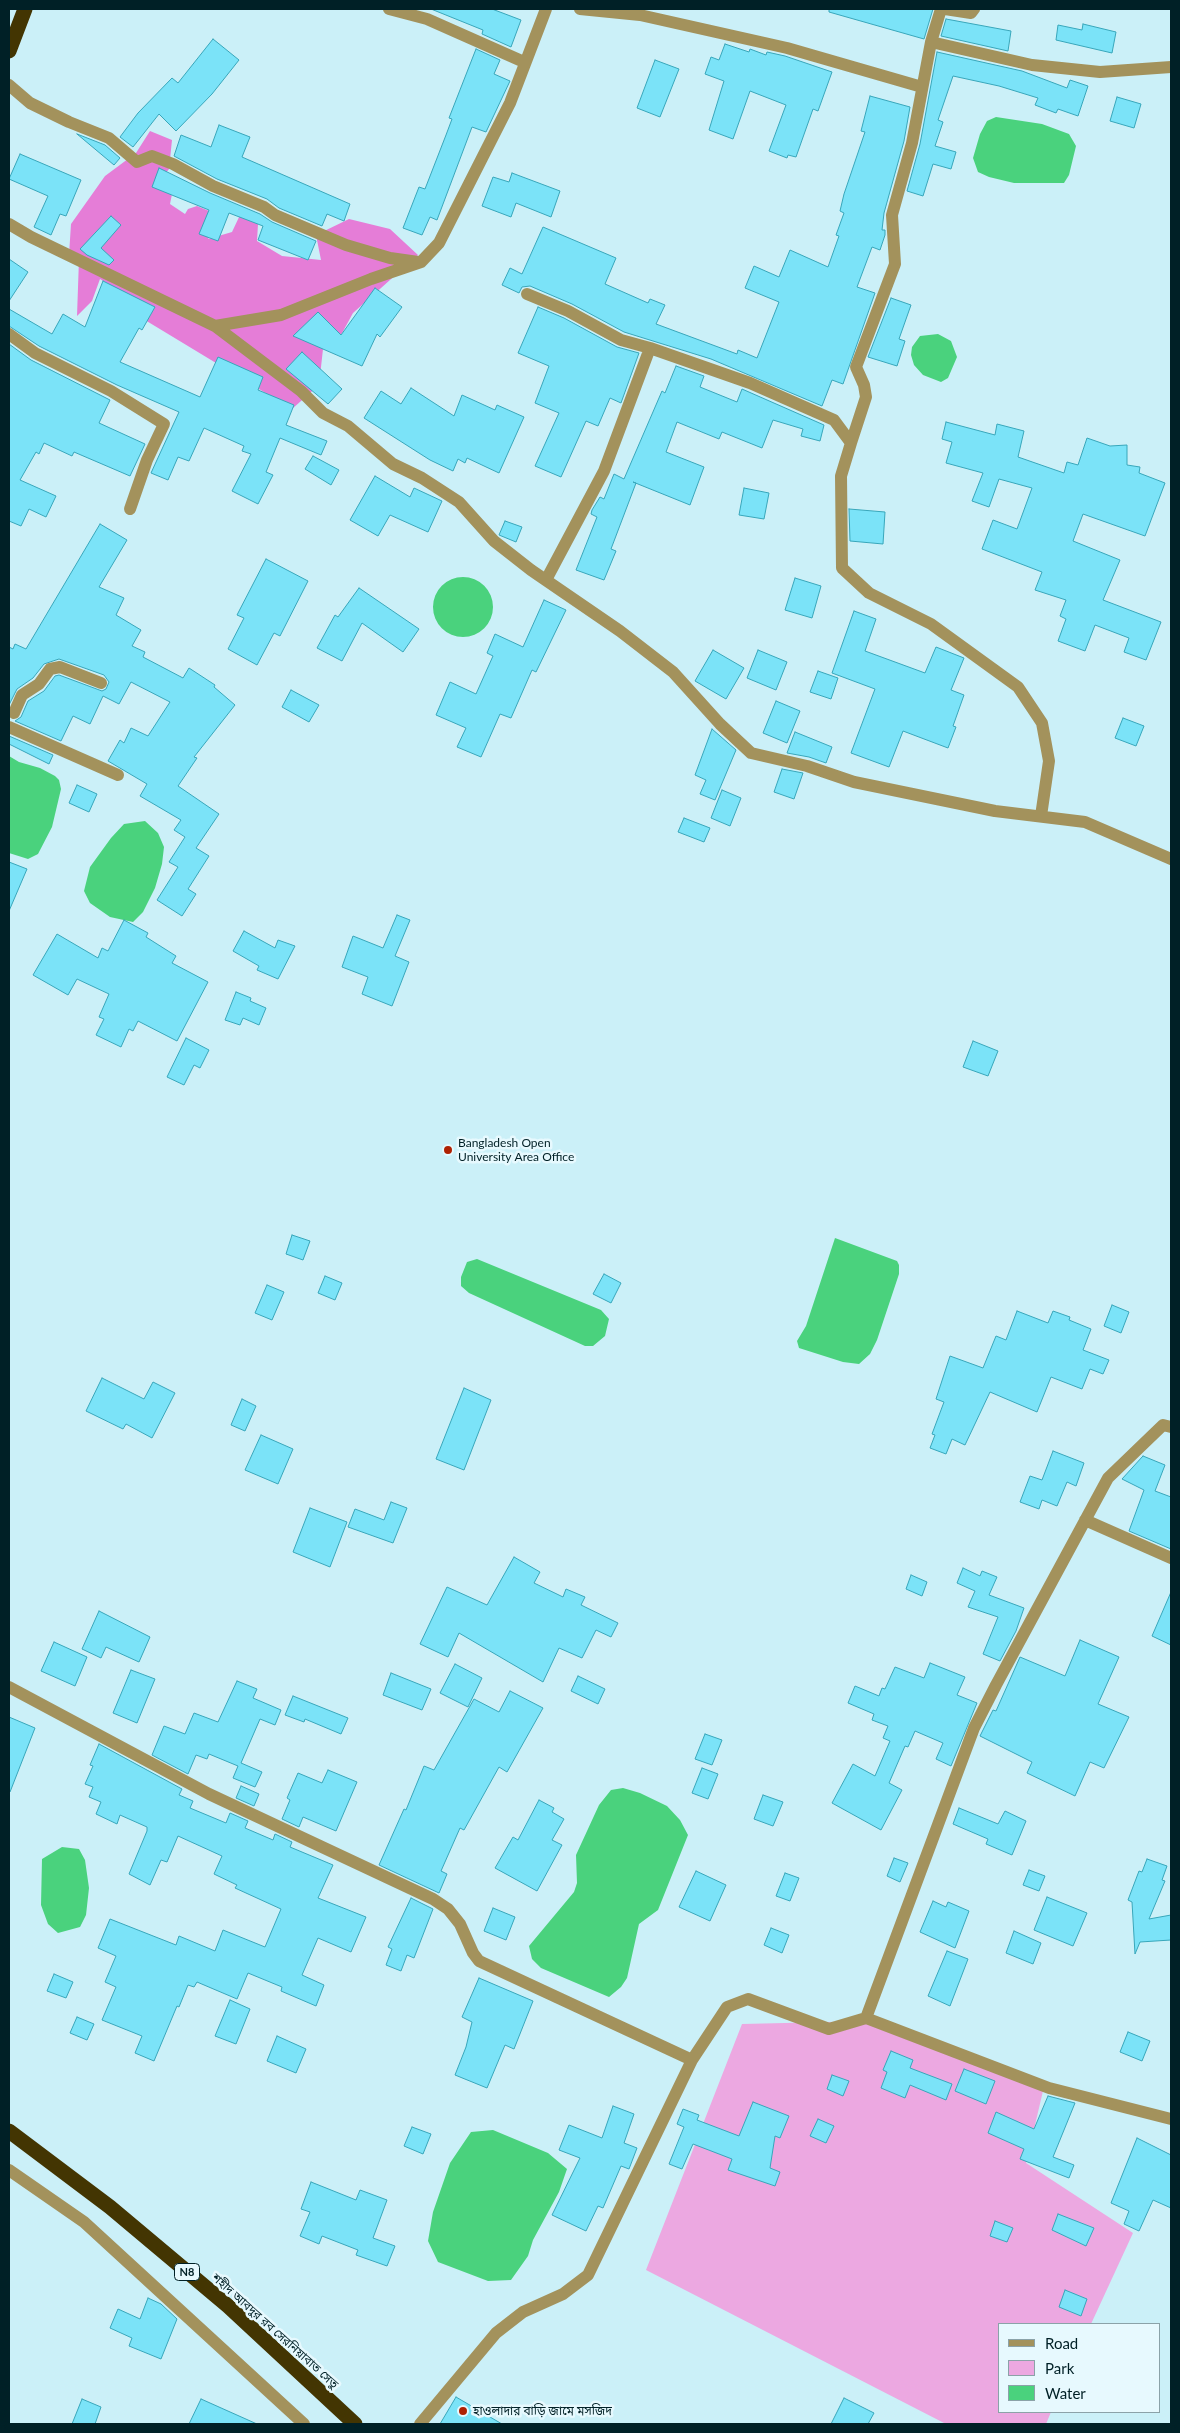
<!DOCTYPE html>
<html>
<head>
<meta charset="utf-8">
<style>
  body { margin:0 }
  #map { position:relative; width:1180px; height:2433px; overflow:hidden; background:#cbf0f8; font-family:Lato,sans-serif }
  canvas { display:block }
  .frame { position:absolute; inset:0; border:10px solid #002026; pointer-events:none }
  .legend { position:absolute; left:998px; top:2323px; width:162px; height:90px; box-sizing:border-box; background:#e7f9fe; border:1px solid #8ba2a8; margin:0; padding:6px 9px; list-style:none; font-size:15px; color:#002026 }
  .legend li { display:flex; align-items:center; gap:10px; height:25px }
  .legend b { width:25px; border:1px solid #8ba2a8 }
</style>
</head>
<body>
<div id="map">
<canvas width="1180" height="2433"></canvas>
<div class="frame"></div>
<ul class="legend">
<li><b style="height:6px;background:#a3925c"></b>Road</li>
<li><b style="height:14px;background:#eca8e1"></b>Park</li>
<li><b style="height:14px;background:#4ad27d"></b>Water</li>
</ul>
</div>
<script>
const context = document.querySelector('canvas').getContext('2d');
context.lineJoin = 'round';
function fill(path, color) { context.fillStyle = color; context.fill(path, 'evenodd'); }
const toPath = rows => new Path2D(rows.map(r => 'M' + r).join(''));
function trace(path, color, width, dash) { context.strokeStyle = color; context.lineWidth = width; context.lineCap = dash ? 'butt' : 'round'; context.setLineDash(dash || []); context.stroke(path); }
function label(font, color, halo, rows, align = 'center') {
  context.font = font + ' Lato,"Noto Sans Bengali",sans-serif'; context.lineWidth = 5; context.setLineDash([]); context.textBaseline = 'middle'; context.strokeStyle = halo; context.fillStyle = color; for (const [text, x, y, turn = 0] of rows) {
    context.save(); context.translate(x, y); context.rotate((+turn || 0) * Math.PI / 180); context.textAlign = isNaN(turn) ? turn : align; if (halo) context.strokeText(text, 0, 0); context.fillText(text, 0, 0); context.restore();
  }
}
fill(toPath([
  [870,2021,1043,2091,1026,2163,1133,2233,1091,2324,999,2324,999,2412,1051,2412,1046,2424,946,2424,646,2270,742,2024]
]), '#eca8e1');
fill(toPath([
  [150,131,172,140,169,169,158,183,172,194,170,204,185,214,188,209,197,206,209,211,216,226,208,239,232,232,240,215,258,224,257,241,282,256,321,260,316,235,349,219,390,229,418,255,353,313,341,335,323,349,319,385,292,409,140,317,113,287,100,279,92,301,77,316,79,259,69,255,71,224,105,176,136,153]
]), '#e57dd7');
fill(toPath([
  [996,117,1042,124,1069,134,1076,146,1069,175,1064,183,1014,183,989,177,978,172,973,158,980,134,987,121],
  [938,334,951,341,957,357,948,378,941,382,923,375,914,365,911,355,912,347,920,336],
  '433 607a30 30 0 1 1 60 0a30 30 0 1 1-60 0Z',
  [9,756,19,762,40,768,55,776,59,780,61,789,52,827,38,854,28,859,9,853],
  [145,821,158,833,164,847,162,864,155,888,143,912,133,922,110,917,90,903,84,891,90,867,111,838,124,824],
  [835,1238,897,1261,899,1265,899,1274,877,1340,870,1354,859,1364,843,1362,799,1348,797,1341,806,1326],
  [477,1259,601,1310,609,1319,605,1336,593,1346,585,1346,469,1293,461,1286,461,1277,467,1262],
  [623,1788,640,1793,667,1806,680,1820,688,1835,658,1910,639,1924,627,1978,621,1987,609,1997,541,1968,532,1959,529,1946,574,1892,577,1883,576,1855,599,1805,611,1790],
  [62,1847,79,1849,85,1860,89,1888,86,1915,80,1927,58,1933,48,1924,41,1905,42,1859],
  [493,2130,548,2153,567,2169,559,2192,533,2240,528,2256,511,2280,488,2281,438,2262,428,2241,433,2212,450,2163,471,2132]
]), '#4ad27d');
const building = toPath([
  [431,9,492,9,521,20,511,47,482,34,483,30,431,9],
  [829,9,933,9,924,39,829,12,829,9],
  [946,19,1011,31,1008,51,941,36,946,19],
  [1083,24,1116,32,1112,53,1056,40,1058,25,1082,30,1083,24],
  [213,39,239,60,212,94,176,131,159,114,133,147,120,137,138,113,172,78,178,83,213,39],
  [725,44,749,52,750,49,766,55,767,52,785,56,832,72,818,111,813,109,796,157,788,155,787,158,769,151,786,105,750,91,733,139,709,130,724,81,705,74,711,57,719,60,725,44],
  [476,49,500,60,494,74,510,81,486,132,472,127,437,220,430,217,422,235,403,228,419,187,425,189,446,135,452,119,449,118,476,49],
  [937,52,1022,71,1067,88,1070,80,1088,86,1078,116,1058,109,1056,113,1035,105,1038,98,999,86,953,76,938,120,943,122,935,146,956,152,951,169,933,164,923,196,907,191,920,144,937,52],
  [655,60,679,69,660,117,637,108,655,60],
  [870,96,910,107,904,141,884,213,882,230,885,230,885,235,880,250,872,247,857,287,875,293,843,384,832,380,822,406,711,359,624,332,572,304,530,286,522,287,519,293,502,285,510,268,522,274,543,227,616,258,605,284,648,303,650,299,665,305,656,324,737,354,738,350,757,358,779,302,745,288,754,266,779,277,790,250,828,267,839,236,836,235,844,213,840,211,844,194,865,132,861,131,870,96],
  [1117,97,1141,104,1134,128,1110,121,1117,97],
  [219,125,250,137,242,157,350,204,344,221,327,214,322,226,279,208,267,199,217,179,174,156,181,135,211,147,219,125],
  [77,134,105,145,120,158,114,165,77,134],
  [20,154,81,180,66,216,60,214,51,235,34,227,48,196,9,179,20,154],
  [159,168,210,193,260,214,272,222,316,241,308,260,258,240,263,226,229,213,218,241,199,234,209,210,152,187,159,168],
  [512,173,560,191,551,217,516,203,511,217,482,206,493,177,509,182,512,173],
  [111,216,121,225,101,248,114,260,109,265,87,255,80,249,111,216],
  [9,259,28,272,9,301,9,259],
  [103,281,155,307,142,330,139,328,120,362,200,397,218,357,263,377,258,390,294,405,286,425,327,441,321,455,280,438,266,472,273,475,258,504,232,491,251,454,242,451,244,446,204,428,189,461,178,457,168,480,151,473,179,412,117,385,39,346,9,326,9,309,52,334,63,314,85,327,103,281],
  [375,288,402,307,380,337,377,334,362,366,293,336,318,312,341,335,375,288],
  [891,298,911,305,899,339,905,341,897,366,868,357,891,298],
  [538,307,564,318,617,347,639,353,621,403,610,398,598,426,586,421,561,477,535,466,559,413,535,403,549,366,518,353,538,307],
  [9,344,31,360,110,400,99,423,145,444,130,476,74,452,72,456,44,443,39,454,36,452,20,480,56,496,46,517,29,509,21,526,9,521,9,344],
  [302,352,342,389,328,404,286,369,302,352],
  [676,366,704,376,700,387,737,402,742,389,824,425,820,441,801,436,803,429,773,420,762,448,722,432,719,439,677,422,666,452,704,467,690,505,633,482,636,483,611,549,616,551,604,580,576,570,597,517,591,514,592,510,600,497,604,499,614,474,624,479,662,391,665,393,676,366],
  [411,388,454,416,462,395,495,410,497,405,524,417,499,473,467,458,465,463,458,459,453,471,430,460,364,418,381,391,401,404,411,388],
  [946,422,995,435,997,424,1024,431,1018,457,1064,473,1067,462,1078,465,1087,438,1110,446,1127,445,1127,465,1140,467,1139,473,1165,483,1145,536,1083,514,1073,541,1120,560,1103,600,1161,622,1146,660,1124,652,1129,638,1095,625,1085,651,1058,641,1066,619,1060,616,1066,600,1035,590,1042,572,982,549,993,520,1017,529,1032,488,999,479,989,507,972,501,983,473,946,463,952,442,942,439,946,422],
  [313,456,339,470,331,485,305,469,313,456],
  [375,476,410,497,414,488,442,501,428,532,390,515,378,536,350,520,375,476],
  [744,488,769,493,764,519,739,515,744,488],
  [849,509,885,512,883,544,850,541,849,509],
  [505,521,522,527,516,542,499,535,505,521],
  [100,524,127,540,99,587,124,598,116,615,141,630,132,646,145,652,143,657,183,678,189,668,215,685,214,687,235,705,194,757,197,758,178,786,219,814,196,848,209,856,188,889,196,894,182,916,157,900,178,867,169,862,185,837,174,830,181,820,140,796,147,784,108,761,120,740,124,743,131,728,148,736,170,702,131,682,119,704,103,696,90,724,73,716,61,741,15,721,21,717,28,701,44,691,55,676,59,675,102,691,106,689,109,682,104,675,59,659,44,664,33,678,17,689,9,705,9,647,13,649,15,644,26,649,100,524],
  [266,559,308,581,280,636,274,633,257,665,228,649,244,618,237,615,266,559],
  [795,578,821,586,812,618,785,610,795,578],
  [359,588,419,629,403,652,362,623,342,661,317,648,335,615,338,617,359,588],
  [544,600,566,610,536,672,532,670,511,718,500,714,481,757,457,747,466,728,436,715,450,682,476,694,493,656,487,653,495,634,523,647,544,600],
  [854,611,876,619,865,651,925,673,936,647,964,658,951,690,964,695,953,726,956,727,948,748,903,731,889,767,851,753,875,689,832,673,854,611],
  [713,650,744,668,726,699,695,681,713,650],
  [758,650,787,662,776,690,747,678,758,650],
  [818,671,838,678,831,699,810,692,818,671],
  [291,690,319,705,309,722,282,707,291,690],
  [776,701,800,711,787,743,763,733,776,701],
  [1123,718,1144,726,1136,746,1115,738,1123,718],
  [712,729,736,750,715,800,700,794,706,780,695,775,712,729],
  [795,732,832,747,826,763,809,757,787,753,795,732],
  [9,736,53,755,49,764,9,744,9,736],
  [782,769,803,773,794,799,774,792,782,769],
  [77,785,97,794,89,812,69,803,77,785],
  [722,790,741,798,730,826,711,818,722,790],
  [684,818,710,828,704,842,678,832,684,818],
  [9,862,27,869,9,911,9,862],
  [397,915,410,920,395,956,409,962,392,1006,362,994,368,977,342,967,353,936,383,948,397,915],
  [124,920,148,933,146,937,176,956,172,963,208,982,177,1041,138,1021,133,1031,129,1029,121,1047,96,1035,104,1019,99,1017,109,994,77,979,68,995,33,975,57,934,98,958,102,948,108,951,124,920],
  [244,931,275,948,278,940,295,946,278,979,257,970,259,966,233,951,244,931],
  [236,992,251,998,250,1001,266,1008,259,1025,243,1018,240,1025,225,1020,236,992],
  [186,1038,209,1050,200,1068,194,1065,184,1085,167,1077,186,1038],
  [973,1041,998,1051,988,1076,963,1067,973,1041],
  [292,1235,310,1241,303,1260,286,1254,292,1235],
  [604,1274,621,1283,611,1303,593,1294,604,1274],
  [325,1276,342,1283,335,1300,318,1293,325,1276],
  [267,1285,284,1292,272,1320,255,1313,267,1285],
  [1112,1305,1129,1312,1121,1333,1104,1326,1112,1305],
  [1017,1311,1048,1323,1053,1311,1070,1317,1069,1320,1091,1329,1083,1350,1109,1360,1103,1374,1090,1369,1082,1389,1051,1377,1037,1412,990,1392,965,1445,952,1439,946,1454,930,1448,935,1435,932,1434,944,1402,936,1399,950,1356,983,1368,996,1336,1006,1340,1017,1311],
  [102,1378,144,1399,153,1382,175,1393,152,1438,126,1424,123,1429,86,1411,102,1378],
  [464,1388,491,1400,464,1470,436,1459,464,1388],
  [242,1399,256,1406,245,1431,231,1425,242,1399],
  [261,1435,293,1449,278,1484,245,1470,261,1435],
  [1053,1451,1084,1463,1076,1486,1067,1482,1057,1506,1042,1500,1039,1509,1020,1502,1030,1476,1042,1480,1053,1451],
  [1143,1456,1165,1465,1155,1491,1171,1497,1171,1549,1129,1531,1144,1490,1122,1479,1143,1456],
  [391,1502,407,1508,393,1543,348,1527,355,1509,384,1520,391,1502],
  [310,1508,347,1522,330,1567,293,1552,310,1508],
  [514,1557,540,1572,534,1583,563,1597,566,1589,585,1597,581,1605,618,1623,611,1637,596,1630,582,1658,559,1648,543,1682,459,1633,448,1657,420,1644,447,1587,487,1605,514,1557],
  [963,1568,980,1576,982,1571,997,1577,989,1595,1024,1608,1016,1631,1000,1661,983,1654,998,1617,968,1607,975,1591,957,1583,963,1568],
  [911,1575,927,1582,922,1596,906,1589,911,1575],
  [1171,1592,1171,1645,1152,1636,1171,1592],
  [99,1611,150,1637,139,1662,106,1647,101,1658,82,1649,99,1611],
  [1080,1640,1119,1657,1098,1704,1129,1717,1104,1768,1090,1762,1075,1796,1027,1773,1032,1762,980,1736,993,1710,996,1711,1020,1657,1065,1676,1080,1640],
  [54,1642,87,1657,75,1686,41,1671,54,1642],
  [930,1663,965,1677,957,1695,977,1703,951,1766,936,1759,943,1743,915,1731,908,1747,905,1746,889,1783,902,1790,881,1830,832,1803,853,1764,875,1776,890,1741,883,1738,888,1726,872,1720,874,1714,848,1703,855,1686,879,1696,882,1688,885,1689,895,1667,924,1678,930,1663],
  [455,1664,482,1678,468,1707,440,1693,455,1664],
  [131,1670,155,1679,137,1723,113,1713,131,1670],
  [391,1673,431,1689,422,1710,383,1695,391,1673],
  [578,1676,605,1689,598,1704,571,1691,578,1676],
  [237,1681,257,1689,253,1698,281,1710,275,1725,260,1719,241,1763,262,1772,255,1787,233,1778,238,1766,209,1754,207,1759,196,1755,188,1774,152,1755,164,1726,185,1734,194,1713,218,1722,237,1681],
  [510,1691,543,1708,507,1772,499,1767,464,1830,460,1828,441,1871,447,1874,439,1893,379,1865,404,1809,406,1810,424,1766,434,1770,474,1699,499,1712,510,1691],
  [293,1696,348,1718,341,1734,305,1719,304,1722,285,1715,293,1696],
  [9,1717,35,1728,10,1792,9,1792,9,1717],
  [705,1734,722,1740,712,1765,695,1759,705,1734],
  [99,1744,182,1789,179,1795,193,1801,190,1808,226,1823,230,1813,248,1821,245,1828,273,1840,275,1834,292,1842,290,1847,333,1865,318,1898,366,1917,351,1952,318,1938,302,1975,324,1985,316,2006,281,1991,282,1987,248,1973,237,1999,197,1982,194,1987,188,1985,179,2007,177,2006,154,2061,135,2053,142,2036,102,2020,116,1987,105,1982,116,1956,98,1948,110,1919,176,1945,179,1936,215,1951,223,1930,265,1947,281,1909,235,1888,237,1885,214,1874,222,1856,178,1836,167,1862,161,1860,150,1885,129,1874,147,1831,147,1827,120,1815,117,1824,96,1814,101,1802,89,1797,93,1787,85,1784,93,1766,90,1765,99,1744],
  [702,1768,718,1774,708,1799,692,1793,702,1768],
  [328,1770,357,1782,336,1831,303,1817,299,1827,282,1819,290,1800,287,1798,298,1773,322,1783,328,1770],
  [241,1786,259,1794,254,1806,236,1798,241,1786],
  [763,1795,783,1802,773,1826,754,1819,763,1795],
  [539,1800,554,1808,552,1812,564,1819,552,1840,562,1845,537,1891,495,1868,513,1837,518,1840,539,1800],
  [959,1808,998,1824,1005,1811,1026,1821,1012,1855,986,1844,988,1839,953,1824,959,1808],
  [894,1858,908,1863,900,1882,887,1876,894,1858],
  [1147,1859,1167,1866,1162,1880,1165,1881,1149,1919,1171,1915,1171,1940,1140,1942,1135,1954,1132,1902,1128,1900,1139,1871,1142,1872,1147,1859],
  [1029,1870,1045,1876,1039,1891,1023,1885,1029,1870],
  [696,1871,726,1885,710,1921,679,1907,696,1871],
  [785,1873,799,1878,790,1901,776,1896,785,1873],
  [1047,1897,1087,1913,1073,1946,1034,1930,1047,1897],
  [411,1898,433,1909,414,1958,407,1955,401,1971,386,1965,392,1949,388,1947,411,1898],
  [933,1901,946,1907,948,1902,969,1911,955,1948,920,1932,933,1901],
  [493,1908,515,1917,506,1940,484,1931,493,1908],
  [771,1928,789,1935,782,1953,764,1945,771,1928],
  [1014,1931,1041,1943,1033,1964,1006,1953,1014,1931],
  [947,1951,968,1959,950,2006,928,1996,947,1951],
  [54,1974,73,1982,66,1998,47,1991,54,1974],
  [479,1978,533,2001,514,2049,505,2045,487,2088,455,2075,466,2047,472,2022,462,2017,479,1978],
  [230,2000,250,2009,236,2044,215,2036,230,2000],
  [77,2017,94,2024,87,2040,70,2033,77,2017],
  [1128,2032,1150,2041,1142,2061,1120,2052,1128,2032],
  [277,2036,306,2049,296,2073,267,2061,277,2036],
  [891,2051,913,2060,910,2068,952,2084,946,2100,910,2085,905,2098,881,2088,887,2072,883,2070,891,2051],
  [964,2069,995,2081,986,2104,955,2091,964,2069],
  [832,2075,849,2081,843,2096,827,2089,832,2075],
  [1048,2096,1075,2103,1053,2157,1074,2165,1069,2178,1020,2159,1024,2149,988,2133,996,2112,1034,2129,1048,2096],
  [753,2102,789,2116,780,2138,775,2136,770,2168,780,2172,775,2186,728,2170,732,2159,693,2144,682,2169,669,2164,684,2127,677,2124,683,2109,699,2115,697,2120,739,2136,753,2102],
  [613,2106,634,2114,624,2143,637,2148,629,2169,621,2166,603,2208,598,2206,586,2231,552,2215,580,2158,559,2150,569,2125,602,2138,613,2106],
  [818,2119,834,2126,826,2143,810,2136,818,2119],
  [412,2127,431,2134,423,2154,404,2146,412,2127],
  [1137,2138,1171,2155,1171,2208,1153,2200,1139,2231,1124,2224,1129,2211,1111,2203,1137,2138],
  [311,2182,356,2200,360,2190,387,2200,373,2238,395,2246,387,2266,356,2255,358,2250,322,2236,319,2244,300,2236,310,2212,301,2209,311,2182],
  [1058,2214,1094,2228,1086,2246,1052,2230,1058,2214],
  [995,2221,1013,2228,1007,2242,990,2236,995,2221],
  [1065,2290,1087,2299,1081,2316,1059,2307,1065,2290],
  [148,2298,161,2304,177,2319,161,2359,129,2346,132,2338,110,2328,118,2309,140,2319,148,2298],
  [456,2397,502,2424,440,2424,456,2397],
  [844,2398,874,2413,868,2424,831,2424,844,2398],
  [82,2399,101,2407,95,2424,72,2424,82,2399],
  [201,2399,257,2424,189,2424,201,2399]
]);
fill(building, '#7be3f8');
trace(building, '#38a6ba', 1);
trace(toPath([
  [389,9,427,19,524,62],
  [580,9,640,15,787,48,922,87],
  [945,9,971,13,974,9],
  [931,42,1032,65,1100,72,1171,67],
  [9,85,30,103,69,122,109,138,137,162,152,156,173,164,213,186,264,207,275,215,346,245,390,258,418,262],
  [9,224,31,237,215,326,301,391,323,413,348,426,393,464,422,478,459,502,494,541,531,570,620,631,673,672,720,724,751,753,807,766,854,782,995,811,1085,822,1171,859],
  [527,294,568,311,621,340,650,348,750,383,834,420,851,443,841,476,842,568,869,593,931,624,1018,687,1042,723,1049,761,1041,816],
  [215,326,281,315,371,279,421,262,439,243,510,103,546,9],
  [9,334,35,353,111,391,164,424,147,460,130,509],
  [851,443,866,397,864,385,856,367,895,264,892,215,912,143,931,42,941,9],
  [546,580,604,471,650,348],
  [14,713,22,695,39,684,50,669,60,667,101,683],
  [9,727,118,775],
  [1085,1520,1171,1558],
  [9,1687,209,1794,433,1899,448,1909,460,1924,473,1953,479,1961,692,2060,727,2007,748,1999,829,2029,866,2018,1049,2088,1171,2119],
  [866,2018,974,1728,996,1685,1108,1478,1163,1425,1171,1427],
  [9,2170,84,2222,304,2424],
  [420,2424,496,2333,523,2312,563,2294,588,2275,692,2060]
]), '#a3925c', 12);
trace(toPath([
  [9,51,25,9],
  [9,2131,110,2207,228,2306,355,2424]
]), '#433502', 15);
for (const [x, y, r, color] of [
  [448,1150,5,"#ae2103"],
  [463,2411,5,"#ae2103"]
]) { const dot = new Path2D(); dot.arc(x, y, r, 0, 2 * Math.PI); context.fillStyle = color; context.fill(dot); trace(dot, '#e7f9fe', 2); }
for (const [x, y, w] of [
  [187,2272,25]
]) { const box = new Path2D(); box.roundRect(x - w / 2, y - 8.5, w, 17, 4); context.fillStyle = '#e7f9fe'; context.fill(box); trace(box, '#002026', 1); }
label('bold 11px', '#002026', null, [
  ["N8",187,2272]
]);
label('12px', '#002026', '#e7f9fe', [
  ["Bangladesh Open",458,1143],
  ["University Area Office",458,1157],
  ["হাওলাদার বাড়ি জামে মসজিদ",473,2411]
], 'left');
label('12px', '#002026', '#e7f9fe', [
  ["শহীদ আবদুর রব সেরনিয়াবাত সেতু",275,2331,42]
]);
</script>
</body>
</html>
